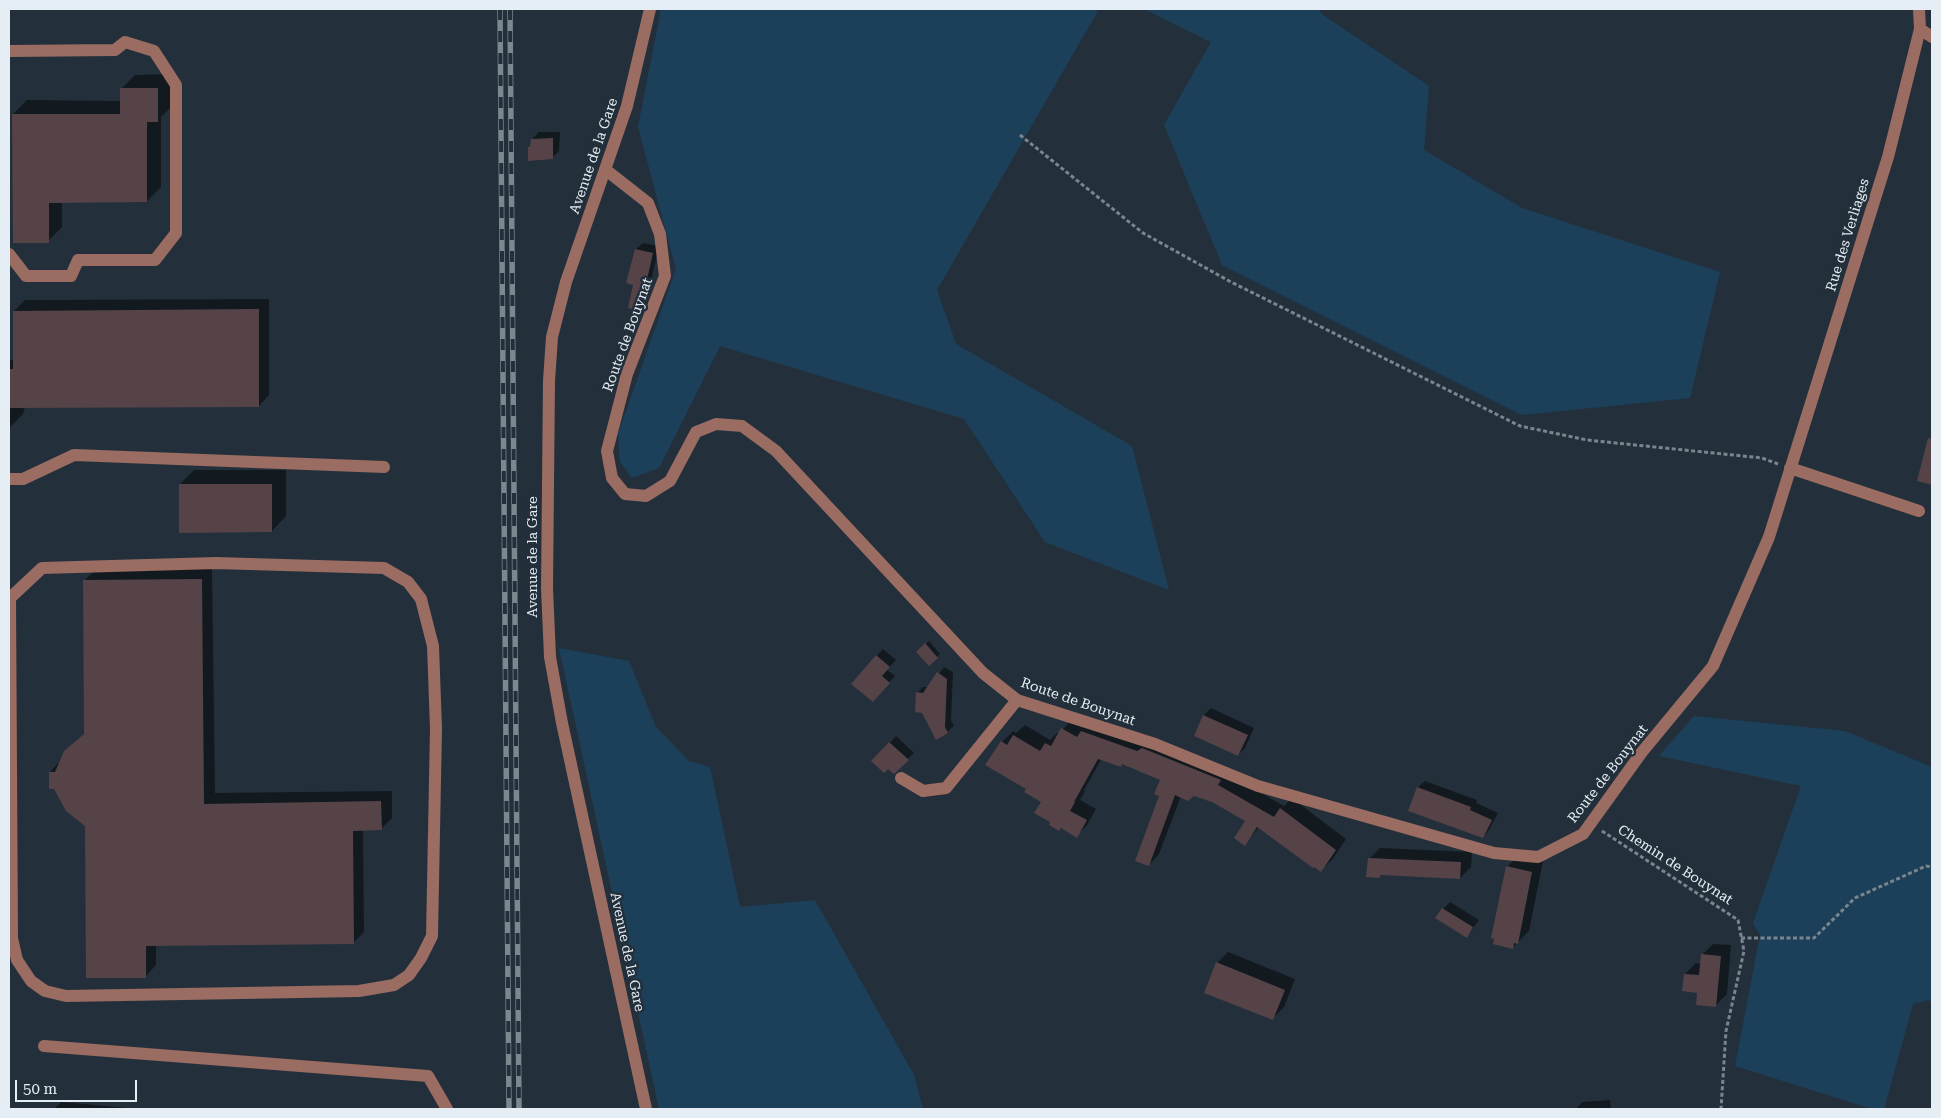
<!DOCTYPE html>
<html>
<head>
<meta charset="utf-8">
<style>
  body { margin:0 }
  #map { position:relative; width:1941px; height:1118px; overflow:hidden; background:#23303b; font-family:"Roboto Serif",serif }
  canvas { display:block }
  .frame { position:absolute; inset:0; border:10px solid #e6eef5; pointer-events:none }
  .scale { position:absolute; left:15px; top:1080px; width:122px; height:22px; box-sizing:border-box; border:2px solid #e6eef5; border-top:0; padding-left:6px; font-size:15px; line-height:18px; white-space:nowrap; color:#e6eef5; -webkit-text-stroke:4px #23303b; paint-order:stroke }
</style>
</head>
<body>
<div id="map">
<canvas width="1941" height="1118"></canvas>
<div class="frame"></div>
<div class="scale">50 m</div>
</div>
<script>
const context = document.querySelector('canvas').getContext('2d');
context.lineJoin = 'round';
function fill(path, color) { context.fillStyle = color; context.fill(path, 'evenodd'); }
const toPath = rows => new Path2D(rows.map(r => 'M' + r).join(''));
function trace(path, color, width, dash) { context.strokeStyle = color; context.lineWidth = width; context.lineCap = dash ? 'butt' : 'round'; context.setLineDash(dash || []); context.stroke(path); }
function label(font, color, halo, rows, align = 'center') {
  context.font = font + ' "Roboto Serif",serif'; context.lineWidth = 5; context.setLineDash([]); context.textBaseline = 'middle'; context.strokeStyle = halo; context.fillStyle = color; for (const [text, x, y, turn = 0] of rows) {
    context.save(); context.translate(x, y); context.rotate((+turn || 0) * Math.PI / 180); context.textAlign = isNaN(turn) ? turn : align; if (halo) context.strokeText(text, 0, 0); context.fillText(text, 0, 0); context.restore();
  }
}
fill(toPath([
  [661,9,1099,9,937,290,956,344,1132,446,1169,590,1045,542,964,419,720,346,659,468,632,478,620,462,618,434,676,269,638,127],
  [1144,9,1318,9,1323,15,1429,86,1424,150,1522,208,1720,272,1690,398,1522,415,1222,265,1164,125,1211,42],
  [559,648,629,661,656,727,689,761,710,767,740,907,815,900,914,1075,923,1109,659,1109],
  [1694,716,1845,731,1932,767,1932,1002,1928,1000,1913,1004,1884,1109,1872,1109,1735,1066,1760,935,1753,923,1801,786,1659,756]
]), '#1d405a');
fill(toPath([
  [171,74,171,107,161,117,161,187,147,201,62,202,62,227,48,241,13,114,27,100,121,101,121,89,135,75],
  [539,132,560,132,559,151,552,158,529,148,532,145,532,139],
  [643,243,659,246,646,303,640,309,635,284,636,249],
  [269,299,269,395,259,406,25,407,23,414,9,428,9,360,14,360,14,311,25,300],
  [194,470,286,470,286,516,272,531,180,484],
  [212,569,215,793,392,791,392,818,381,829,363,829,364,932,353,943,156,944,156,965,146,976,86,826,50,772,85,733,84,581,95,570],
  [929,641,940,654,929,664,917,652],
  [883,649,896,660,887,670,895,676,879,694,853,683],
  [944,667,953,672,951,720,954,726,947,732,917,693,923,687,929,687],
  [1211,708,1254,728,1245,748,1238,755,1195,736,1204,715],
  [1073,718,1228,774,1284,806,1292,798,1346,839,1332,860,1321,870,1259,827,1245,844,1246,820,1213,801,1194,795,1181,796,1159,854,1149,865,1161,796,1162,780,1124,763,1121,765,1102,758,1084,790,1085,791,1080,800,1096,809,1087,825,1076,836,1062,827,1059,830,1052,822,1042,802,1028,788,1002,742,1013,731,1016,733,1025,725,1050,740,1057,733,1059,734],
  [896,736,914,753,894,773,888,768,873,761],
  [1425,781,1477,800,1476,803,1498,813,1489,830,1483,837,1409,811,1418,787],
  [1380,848,1472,852,1471,867,1460,878,1383,873,1379,877,1369,859],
  [1518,856,1543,861,1529,931,1512,948,1507,867],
  [1450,902,1479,920,1467,936,1443,909],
  [1713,944,1731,945,1727,994,1716,1005,1699,992,1685,974,1696,963,1701,964,1702,955],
  [1228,952,1295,979,1284,1007,1273,1018,1217,963],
  [1610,1100,1611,1109,1576,1109,1582,1102],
  [61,1102,138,1109,54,1109]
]), '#0007');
fill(toPath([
  [120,88,158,88,158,122,147,122,147,202,49,203,49,243,13,243,12,114,120,114],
  [553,138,553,159,528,161,528,147,530,147,531,139],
  [635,249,653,253,640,311,628,308,633,285,626,283],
  [259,309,259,407,9,408,9,369,13,369,13,311],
  [1928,438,1932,439,1932,485,1917,481],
  [179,484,272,484,272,532,179,533],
  [202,579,204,804,381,801,382,830,353,831,354,944,146,946,146,978,86,978,85,826,66,811,54,789,49,789,49,772,55,772,64,751,84,734,83,580],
  [925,643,938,658,929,666,916,652],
  [876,655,890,667,882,676,890,683,873,702,851,684],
  [937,672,947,679,945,727,948,733,936,740,922,713,915,712,916,692,923,693],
  [1203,715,1248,735,1238,756,1194,736],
  [1061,728,1077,737,1081,731,1137,751,1142,748,1221,780,1218,785,1274,817,1280,808,1336,850,1321,872,1314,867,1313,868,1257,827,1245,846,1234,838,1245,821,1212,802,1194,796,1188,801,1175,795,1149,866,1135,861,1159,796,1154,794,1160,780,1122,764,1121,767,1098,759,1074,802,1075,802,1070,811,1087,820,1077,838,1061,828,1059,831,1049,825,1050,822,1034,813,1041,802,1024,792,1026,789,985,765,1001,741,1007,745,1013,735,1040,751,1045,743,1051,746],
  [889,742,909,760,894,774,888,769,884,773,871,761],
  [1417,787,1471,807,1470,810,1492,820,1483,838,1408,811],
  [1368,858,1461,862,1460,879,1380,875,1380,878,1366,877],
  [1506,866,1532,872,1518,944,1514,943,1513,949,1493,944,1494,939,1491,938],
  [1442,908,1473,927,1467,938,1435,918],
  [1701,954,1721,956,1716,1007,1696,1005,1697,993,1682,991,1684,974,1699,975],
  [1216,962,1285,990,1273,1020,1204,993]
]), '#554348');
trace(toPath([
  [1020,135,1143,233,1231,282,1520,426,1587,440,1762,458,1778,464],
  [1602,831,1738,920,1744,951,1726,1031,1721,1109],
  [1741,938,1814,938,1855,898,1926,866,1932,867]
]), '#7a858e', 3, [4, 2.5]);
trace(toPath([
  [1920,29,1932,37],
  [9,51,115,50,125,42,154,51,176,85,176,233,155,260,78,260,71,276,26,276,9,254],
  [606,170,648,203,660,234,665,276,627,374,607,451,612,478,625,494,646,496,670,481,696,432,716,424,742,426,776,451,983,673,1017,700,1155,744,1258,786,1494,853,1538,857,1583,834,1642,752,1713,666,1769,537,1888,157,1920,29,1919,9],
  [1790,468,1919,511],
  [9,479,23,479,74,455,384,467],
  [216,563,384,568,408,582,421,599,433,646,436,728,432,936,421,958,409,975,394,985,359,991,66,996,45,991,31,981,17,960,12,938,10,598,42,568,216,563],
  [901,778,923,791,946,788,1017,700],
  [44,1046,428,1076,447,1109],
  [646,1109,562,723,550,657,547,588,549,381,552,337,566,282,627,106,650,9]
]), '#9a6c62', 12);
const rail = toPath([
  [500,9,509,1109],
  [510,9,519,1109]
]);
trace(rail, '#7c8790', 5.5);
trace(rail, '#23303b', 4, [11]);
label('14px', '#e6eef5', '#23303b', [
  ["Avenue de la Gare",594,156,-71],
  ["Rue des Verliages",1848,235,-73],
  ["Route de Bouynat",628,335,-70],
  ["Avenue de la Gare",533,557,-90],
  ["Route de Bouynat",1078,702,19],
  ["Route de Bouynat",1608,774,-52],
  ["Chemin de Bouynat",1675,865,33],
  ["Avenue de la Gare",627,952,78]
]);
</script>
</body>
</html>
